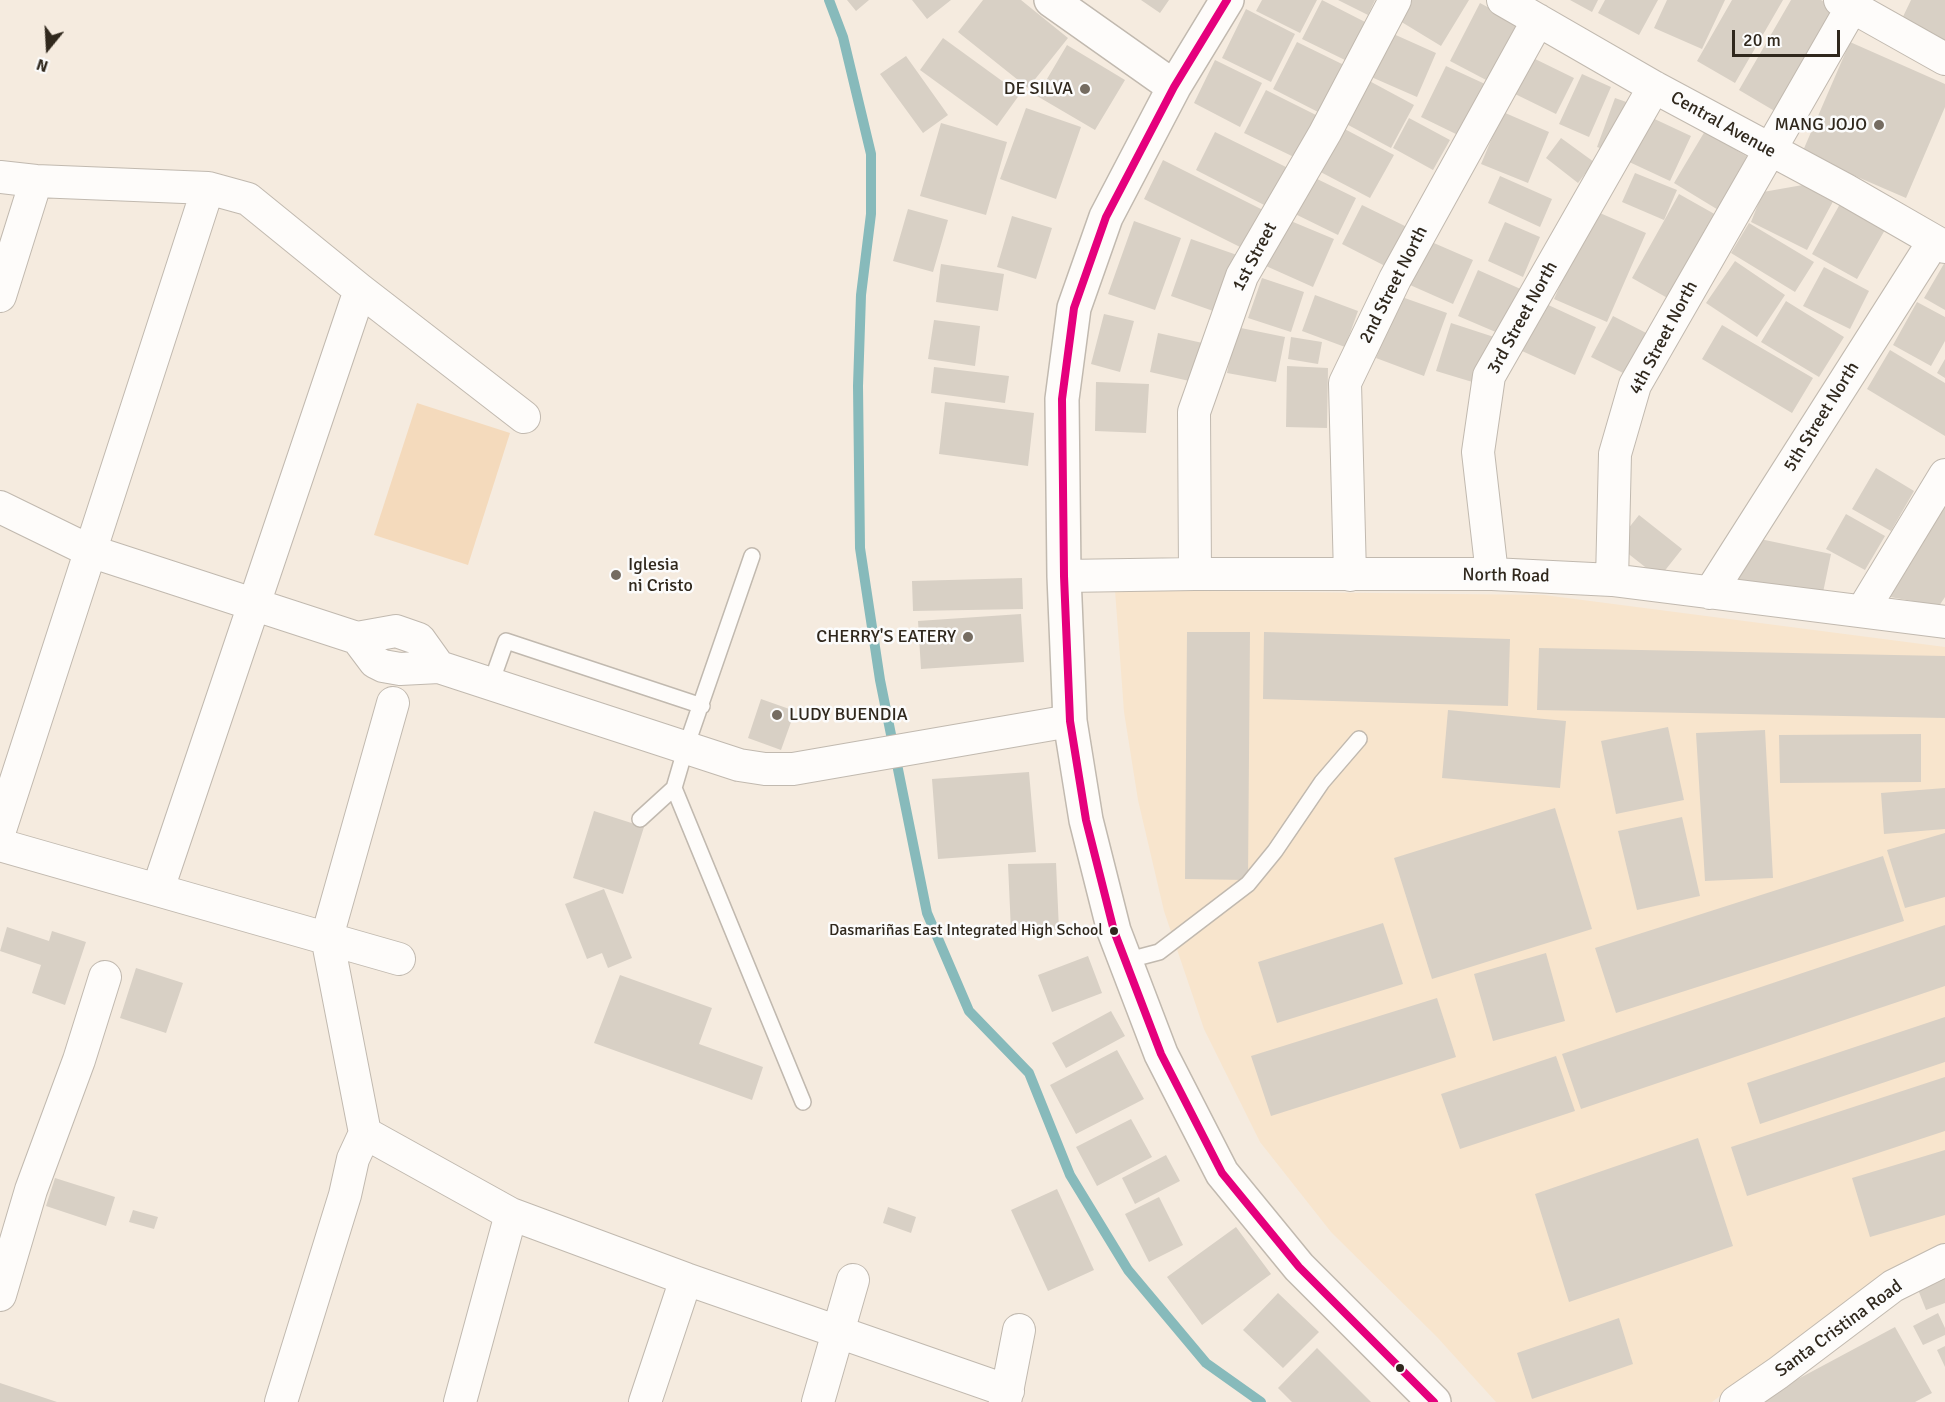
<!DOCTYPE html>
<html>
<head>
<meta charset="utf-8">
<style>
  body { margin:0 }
  #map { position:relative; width:1945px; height:1402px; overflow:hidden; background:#f5ebdf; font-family:Signika,sans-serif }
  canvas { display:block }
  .north { position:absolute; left:18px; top:18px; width:60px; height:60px; -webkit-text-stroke:4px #fcfcfc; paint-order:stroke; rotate:198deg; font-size:16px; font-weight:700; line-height:24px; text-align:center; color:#30281d }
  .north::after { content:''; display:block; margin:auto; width:21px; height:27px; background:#30281d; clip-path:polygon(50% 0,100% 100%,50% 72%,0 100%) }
  .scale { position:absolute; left:1732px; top:30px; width:108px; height:27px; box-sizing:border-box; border:3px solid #30281d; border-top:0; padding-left:8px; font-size:18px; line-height:21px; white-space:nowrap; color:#30281d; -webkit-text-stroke:4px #fcfcfc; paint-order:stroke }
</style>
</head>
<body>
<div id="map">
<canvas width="1945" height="1402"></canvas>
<div class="north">N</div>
<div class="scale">20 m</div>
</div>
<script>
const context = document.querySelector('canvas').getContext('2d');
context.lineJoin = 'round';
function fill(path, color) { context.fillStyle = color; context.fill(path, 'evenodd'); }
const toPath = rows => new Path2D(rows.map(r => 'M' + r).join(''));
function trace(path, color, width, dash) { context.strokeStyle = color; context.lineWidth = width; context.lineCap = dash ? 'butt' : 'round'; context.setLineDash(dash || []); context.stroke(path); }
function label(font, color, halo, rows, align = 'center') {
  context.font = font + ' Signika,sans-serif'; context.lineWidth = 5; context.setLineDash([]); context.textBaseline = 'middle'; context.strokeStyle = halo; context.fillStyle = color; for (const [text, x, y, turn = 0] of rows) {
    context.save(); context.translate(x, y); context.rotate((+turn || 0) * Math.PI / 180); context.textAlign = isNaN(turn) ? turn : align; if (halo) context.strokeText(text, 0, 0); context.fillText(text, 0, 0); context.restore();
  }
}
fill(toPath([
  [1115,590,1544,595,1945,647,1945,1251,1921,1262,1821,1320,1712,1402,1496,1402,1437,1337,1331,1232,1260,1142,1204,1029,1164,911,1138,800,1124,712]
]), '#f8e5cd');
fill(toPath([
  [417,403,510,433,468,565,374,535]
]), '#f4dabc');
trace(toPath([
  [829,0,843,37,871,154,871,214,861,295,858,386,860,548,880,680,927,913,969,1011,1029,1073,1070,1175,1128,1270,1206,1363,1261,1402]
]), '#87babb', 10);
fill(toPath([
  [847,0,869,0,856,11],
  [912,0,951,0,927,19],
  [983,0,1021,0,1068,38,1028,88,958,32],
  [1141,0,1169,0,1160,13],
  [1262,0,1317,0,1300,33,1256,11],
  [1322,0,1367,23,1347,61,1302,39],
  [1338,0,1375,0,1368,15],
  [1406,0,1469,0,1441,46,1395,18],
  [1570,0,1598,0,1592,12],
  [1605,0,1658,0,1639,35,1598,13],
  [1667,0,1725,0,1702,49,1654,28],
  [1732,0,1783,0,1735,83,1697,61],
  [1791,0,1821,0,1843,13,1783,116,1739,90],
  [1911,0,1945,0,1945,46,1899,25],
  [1480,3,1519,24,1488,81,1450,61],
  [1246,9,1295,34,1271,82,1222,58],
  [1389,32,1436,53,1417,97,1369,76],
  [943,38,1020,94,997,126,920,70],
  [1297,42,1344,65,1320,113,1273,89],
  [1850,42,1945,84,1945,107,1906,198,1802,153],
  [1067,45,1125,80,1095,130,1037,96],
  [906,56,948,115,923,133,880,74],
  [1531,57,1574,78,1556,114,1513,93],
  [1215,60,1262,83,1240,127,1194,103],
  [1446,66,1485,84,1460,136,1421,117],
  [1582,74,1611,87,1589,137,1559,124],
  [1362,77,1414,105,1391,148,1339,120],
  [1266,90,1318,116,1296,158,1244,133],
  [1615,98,1632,104,1615,153,1597,147],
  [1026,108,1081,127,1056,199,1000,179],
  [1503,112,1549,132,1528,183,1481,164],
  [1646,115,1691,136,1670,181,1625,160],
  [1409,118,1450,140,1433,170,1393,148],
  [941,123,1007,142,986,215,920,196],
  [1337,125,1394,155,1370,198,1313,168],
  [1705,131,1751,159,1720,211,1674,183],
  [1215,132,1288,168,1268,207,1196,170],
  [1561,138,1594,162,1578,183,1546,158],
  [1163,160,1267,212,1248,251,1144,199],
  [1635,173,1677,190,1664,220,1622,202],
  [1309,175,1356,198,1338,235,1291,212],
  [1500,176,1552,199,1540,227,1488,203],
  [1814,183,1837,194,1807,250,1751,222,1763,192],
  [1679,194,1718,216,1671,300,1632,278],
  [1845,195,1890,221,1857,279,1812,254],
  [1362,205,1409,228,1389,268,1342,244],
  [908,209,948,220,933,272,893,261],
  [1593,210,1646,233,1607,322,1554,299],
  [1012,216,1052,228,1036,279,997,267],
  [1286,219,1334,239,1313,287,1266,266],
  [1134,221,1181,238,1155,310,1108,294],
  [1505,222,1540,237,1523,277,1488,261],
  [1749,223,1814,262,1795,292,1731,253],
  [1420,237,1473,260,1453,304,1401,281],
  [1191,239,1237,255,1216,312,1171,296],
  [1735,261,1785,295,1757,337,1706,303],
  [1945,262,1945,310,1924,298],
  [941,264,1004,274,998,311,936,302],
  [1824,267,1869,291,1850,329,1803,306],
  [1478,270,1525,291,1505,336,1458,316],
  [1262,278,1304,292,1291,332,1248,318],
  [1315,295,1358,311,1345,347,1302,331],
  [1399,296,1447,313,1424,376,1376,358],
  [1786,301,1844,337,1819,377,1761,342],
  [1917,302,1945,317,1945,341,1931,366,1893,345],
  [1544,303,1596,327,1575,375,1522,351],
  [1104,314,1134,321,1120,372,1091,364],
  [1613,316,1656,338,1635,379,1591,357],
  [934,320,980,326,975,366,928,359],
  [1451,323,1494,337,1479,384,1436,371],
  [1722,325,1813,378,1792,413,1702,359],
  [1236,327,1285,337,1276,382,1227,373],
  [1158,333,1207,344,1198,383,1150,372],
  [1291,337,1322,342,1318,364,1288,359],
  [1890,350,1945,383,1945,436,1867,389],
  [1945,359,1945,378,1937,373],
  [1287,366,1328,368,1327,428,1286,427],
  [934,367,1009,376,1005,403,931,393],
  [1096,382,1149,384,1146,433,1095,431],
  [945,402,1034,413,1028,466,939,454],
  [1876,468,1914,491,1891,531,1852,509],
  [1941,505,1945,508,1945,597,1939,606,1885,596],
  [1846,514,1885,536,1865,570,1826,549],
  [1639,515,1682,549,1659,578,1616,544],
  [1746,536,1831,554,1821,602,1736,584],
  [1022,578,1023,609,913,611,912,581],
  [1021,614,1024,662,921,669,918,621],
  [1187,632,1250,632,1248,880,1185,879],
  [1264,632,1510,639,1508,706,1263,699],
  [1539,648,1945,656,1945,718,1537,710],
  [761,699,795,711,781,750,748,738],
  [1448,710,1566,721,1560,788,1442,778],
  [1668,727,1684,800,1616,814,1601,741],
  [1765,730,1773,878,1705,881,1696,733],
  [1921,734,1921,782,1780,783,1779,735],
  [1029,772,1036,852,938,859,932,779],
  [1945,788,1945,829,1884,834,1881,793],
  [1555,808,1592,929,1432,979,1394,858],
  [594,811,644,827,623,894,573,878],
  [1682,817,1700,896,1637,910,1618,831],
  [1945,833,1945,897,1905,908,1887,850],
  [1883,856,1904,921,1616,1013,1595,948],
  [1056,863,1059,930,1011,931,1008,864],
  [604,889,632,958,608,968,602,953,587,959,565,904],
  [1383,923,1403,984,1277,1023,1258,962],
  [1945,925,1945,986,1581,1109,1562,1054],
  [7,927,49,941,52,931,86,942,65,1005,32,993,41,965,0,951],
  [1546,953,1565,1021,1493,1041,1474,974],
  [1088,956,1102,993,1052,1012,1038,975],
  [136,968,183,983,166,1033,120,1018],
  [620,975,712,1008,699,1044,763,1067,752,1100,594,1043],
  [1437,998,1456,1057,1271,1116,1251,1056],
  [1111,1011,1125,1036,1066,1068,1052,1043],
  [1945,1017,1945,1062,1760,1124,1747,1083],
  [1117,1050,1144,1099,1076,1134,1050,1085],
  [1556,1056,1575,1111,1460,1149,1441,1094],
  [1945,1077,1945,1131,1747,1196,1731,1147],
  [1131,1119,1152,1157,1097,1186,1076,1147],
  [1698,1138,1733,1246,1569,1302,1535,1194],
  [1945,1150,1945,1215,1870,1237,1852,1178],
  [1166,1155,1180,1181,1135,1204,1122,1178],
  [55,1178,115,1197,106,1226,46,1206],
  [1057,1189,1094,1270,1048,1291,1011,1210],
  [1159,1197,1183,1245,1149,1262,1125,1214],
  [888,1207,916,1217,911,1233,883,1223],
  [133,1210,158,1217,154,1229,129,1222],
  [1236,1227,1271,1274,1202,1325,1167,1277],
  [1945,1276,1945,1303,1926,1310,1917,1287],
  [1278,1293,1319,1332,1283,1368,1243,1330],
  [1938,1313,1945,1328,1945,1335,1923,1345,1913,1326],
  [1619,1318,1633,1364,1532,1399,1517,1353],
  [1895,1327,1932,1393,1915,1402,1755,1402],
  [1945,1346,1945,1367,1937,1350],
  [1317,1348,1371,1402,1292,1402,1278,1388],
  [0,1383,57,1402,0,1402]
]), '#d8d0c5');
const lane = toPath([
  [491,683,506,641,702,706],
  [674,788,803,1102],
  [640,819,674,788,686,747,752,556],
  [1125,961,1159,952,1248,884,1275,851,1322,782,1359,739]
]);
const street = toPath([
  [1503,0,1654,87,1846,190,1945,247],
  [1840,0,1945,59],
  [0,177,36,181,208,188,248,199,360,290,524,417],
  [0,296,36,181],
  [0,507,90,551,357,638,396,631,419,639,439,667],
  [1195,574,1194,412,1242,276,1325,133,1395,0],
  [1492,574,1478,452,1489,376,1654,87],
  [1350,575,1345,383,1395,279,1538,20],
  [1064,576,1195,574,1492,574,1612,580,1945,622],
  [1612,580,1615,454,1635,385,1852,7],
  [1710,593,1934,241],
  [1863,610,1945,475],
  [357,638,375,662,383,666,400,669,439,667,739,765,765,769,793,769,1070,721],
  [0,830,208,188],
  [0,845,399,959],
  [158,889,360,290],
  [365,1133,511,1214],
  [0,1295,31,1190,79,1060,105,977],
  [281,1402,345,1195,353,1159,365,1133,327,937,393,703],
  [460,1402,511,1214,686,1279],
  [645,1402,686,1279,1008,1391],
  [818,1402,853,1280],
  [1005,1402,1019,1330],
  [1736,1402,1778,1373,1893,1286,1945,1260]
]);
const secondary = toPath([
  [1051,0,1174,87],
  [1227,0,1174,87,1106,217,1074,308,1062,399,1064,576,1070,721,1086,820,1114,931,1161,1054,1222,1173,1299,1267,1434,1402]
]);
trace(lane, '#c1b9af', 18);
trace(street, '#c1b9af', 34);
trace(secondary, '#c1b9af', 36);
trace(lane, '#fefcfa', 15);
trace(street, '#fefcfa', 32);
trace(secondary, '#fefcfa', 33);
trace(toPath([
  [1227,0,1174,87,1106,217,1074,308,1062,399,1064,576,1070,721,1086,820,1114,931,1161,1054,1222,1173,1299,1267,1434,1402]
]), '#e5007d', 8);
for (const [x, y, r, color] of [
  [1085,89,6,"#756c61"],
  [1879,125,6,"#756c61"],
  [616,575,6,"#756c61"],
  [968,637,6,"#756c61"],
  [777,715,6,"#756c61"],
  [1114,931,5,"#30281d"],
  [1400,1368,5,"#30281d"]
]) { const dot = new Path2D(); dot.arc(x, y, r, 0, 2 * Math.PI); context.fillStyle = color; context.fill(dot); trace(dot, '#fcfcfc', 2); }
label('16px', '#30281d', '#fcfcfc', [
  ["Dasmariñas East Integrated High School",1103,931]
], 'right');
label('18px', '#30281d', '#fcfcfc', [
  ["DE SILVA",1073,89],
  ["MANG JOJO",1867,125],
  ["Iglesia",628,565,"left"],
  ["ni Cristo",628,586,"left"],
  ["CHERRY'S EATERY",956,637],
  ["LUDY BUENDIA",789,715,"left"]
], 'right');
label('18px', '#30281d', '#fcfcfc', [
  ["Central Avenue",1723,125,29],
  ["1st Street",1255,257,-62],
  ["2nd Street North",1394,285,-63],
  ["3rd Street North",1523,318,-61],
  ["4th Street North",1664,338,-62],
  ["5th Street North",1822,417,-58],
  ["North Road",1506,576,1],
  ["Santa Cristina Road",1839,1329,-36]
]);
</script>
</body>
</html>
